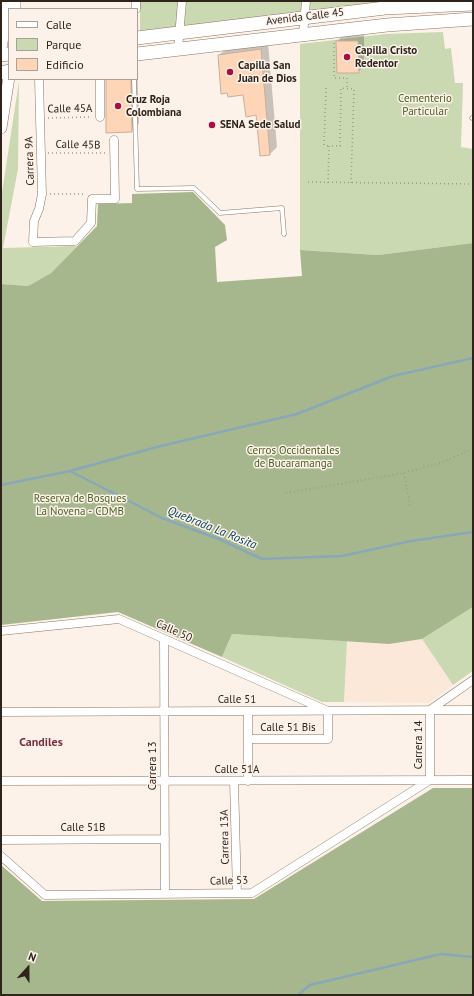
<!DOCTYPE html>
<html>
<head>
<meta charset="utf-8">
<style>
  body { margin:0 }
  #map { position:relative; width:474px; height:996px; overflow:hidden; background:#fcf2e9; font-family:"PT Sans",sans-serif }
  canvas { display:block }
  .frame { position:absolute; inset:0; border:2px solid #2e241c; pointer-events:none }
  .legend { position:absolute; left:8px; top:8px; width:130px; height:72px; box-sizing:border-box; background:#fcf2e9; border:1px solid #aaa097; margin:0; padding:5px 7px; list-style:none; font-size:12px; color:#2e241c }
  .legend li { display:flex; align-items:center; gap:8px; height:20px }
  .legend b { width:20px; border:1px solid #aaa097 }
  .north { position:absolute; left:8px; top:948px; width:40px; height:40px; -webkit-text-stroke:3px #fcf2e9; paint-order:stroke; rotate:21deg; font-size:11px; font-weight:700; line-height:16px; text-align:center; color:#2e241c }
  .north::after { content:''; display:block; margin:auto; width:14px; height:18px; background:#2e241c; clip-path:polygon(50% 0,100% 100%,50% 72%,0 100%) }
</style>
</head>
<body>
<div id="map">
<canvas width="474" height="996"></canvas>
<div class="frame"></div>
<ul class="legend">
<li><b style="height:5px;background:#fff"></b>Calle</li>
<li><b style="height:11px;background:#cad9b2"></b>Parque</li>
<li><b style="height:11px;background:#fed6b7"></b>Edificio</li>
</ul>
<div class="north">N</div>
</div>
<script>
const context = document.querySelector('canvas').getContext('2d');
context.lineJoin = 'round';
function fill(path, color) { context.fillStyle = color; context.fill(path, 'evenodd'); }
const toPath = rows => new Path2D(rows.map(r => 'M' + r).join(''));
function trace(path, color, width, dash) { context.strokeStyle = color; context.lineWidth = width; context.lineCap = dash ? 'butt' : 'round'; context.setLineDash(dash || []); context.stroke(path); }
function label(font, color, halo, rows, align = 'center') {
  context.font = font + ' "PT Sans",sans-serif'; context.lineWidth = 3; context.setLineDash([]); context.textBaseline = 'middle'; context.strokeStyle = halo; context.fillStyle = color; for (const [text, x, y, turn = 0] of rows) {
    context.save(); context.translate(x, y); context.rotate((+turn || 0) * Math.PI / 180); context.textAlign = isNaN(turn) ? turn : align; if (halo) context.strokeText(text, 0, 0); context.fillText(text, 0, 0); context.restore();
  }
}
fill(toPath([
  [422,639,453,685,429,703,344,702,347,641,389,644]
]), '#fce8d9');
fill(toPath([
  [140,1,411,1,140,32],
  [443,32,445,49,451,48,455,83,463,83,461,147,473,149,473,243,378,255,300,250,300,44,386,34],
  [19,81,18,169,3,248,77,246,51,273,28,286,1,284,1,199],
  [473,607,473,671,453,685,422,639],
  [232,634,347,641,344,702,322,702,222,657]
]), '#cad9b2');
fill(toPath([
  [193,192,225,225,227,240,215,247,217,282,302,276,300,250,378,255,473,243,473,607,422,639,389,644,232,634,222,657,118,612,1,625,1,284,28,286,51,273,97,226,98,204,132,203,132,194],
  [433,788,473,788,473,995,1,995,1,865,42,901,254,899]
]), '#a7b78d');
fill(toPath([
  [364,35,364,66,358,72,337,41,343,36],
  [268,43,277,147,270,154,257,114,219,55,227,48],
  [137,61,139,123,132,131,107,132,106,79,137,79]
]), '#0003');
trace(toPath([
  [70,471,161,446,297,414,393,376,473,358],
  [1,485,70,471,162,518,221,540,262,559,342,556,411,541,473,532],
  [298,995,310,985,441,954,473,957]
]), '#88a8b7', 2.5);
const building = toPath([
  [336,41,358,41,359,73,337,73,336,41],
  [261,49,270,155,260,156,256,115,246,117,243,95,228,97,227,93,221,94,218,55,261,49],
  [106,79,131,79,132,132,106,133,106,79]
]);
fill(building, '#fed6b7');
trace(building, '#c8ae9a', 1);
const service = toPath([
  [134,79,137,189,194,188,220,213,282,208,284,234],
  [472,118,473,118]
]);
const minor = toPath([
  [136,1,136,9],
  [303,35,306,1],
  [178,49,182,1],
  [39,79,42,194,39,209,34,221,33,242,75,241,91,223,92,199,115,199,114,140],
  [100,79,100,117],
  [1,631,119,619,328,711,328,739,248,739],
  [164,639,165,894],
  [248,711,248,781],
  [1,712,473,710],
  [1,781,473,780],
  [234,781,237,893],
  [1,840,165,839],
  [1,856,45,895,252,893,430,780,430,710,473,680]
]);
const secondary = toPath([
  [15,9,15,1],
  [1,48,4,31,5,1],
  [1,128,9,77]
]);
const primary = toPath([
  [137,38,385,8,473,4],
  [137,54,387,25,473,19],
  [1,55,9,54],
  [1,73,9,71]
]);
trace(service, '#8c7562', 5);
trace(minor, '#8c7562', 9);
trace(secondary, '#8c7562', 12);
trace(primary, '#8c7562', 14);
trace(toPath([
  [334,43,334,78,347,78,347,88],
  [326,88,324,145,328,146],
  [48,118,92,117],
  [48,153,107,153],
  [308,182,473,184],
  [328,183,329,146,340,146,341,88,354,89,351,183],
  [50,194,86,194],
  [404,473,410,505],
  [286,493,404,473,440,463,473,449]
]), '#a1978e', 1.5, [1, 3]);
trace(service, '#fff', 4);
trace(minor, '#fff', 8);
trace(secondary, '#fff', 11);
trace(primary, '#fff', 13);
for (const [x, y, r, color] of [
  [347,57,4,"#a71042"],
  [230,72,4,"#a71042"],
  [118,106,4,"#a71042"],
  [212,125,4,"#a71042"]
]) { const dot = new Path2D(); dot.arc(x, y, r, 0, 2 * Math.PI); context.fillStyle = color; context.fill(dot); trace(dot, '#fcf2e9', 1.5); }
label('11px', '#2e241c', '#fcf2e9', [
  ["Avenida Calle 45",305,17,-7],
  ["Calle 45A",70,109,-1],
  ["Calle 45B",78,145,1],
  ["Carrera 9A",30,161,-92],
  ["Calle 50",174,631,24],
  ["Calle 51",237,700],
  ["Calle 51 Bis",288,728],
  ["Carrera 14",419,745,-90],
  ["Carrera 13",153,766,-90],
  ["Calle 51A",237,770],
  ["Calle 51B",83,828],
  ["Carrera 13A",225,837,-91],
  ["Calle 53",229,881,-2]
]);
label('bold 11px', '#2e241c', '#fcf2e9', [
  ["Capilla Cristo",355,51],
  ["Redentor",355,64],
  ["Capilla San",238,66],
  ["Juan de Dios",238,79],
  ["Cruz Roja",126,100],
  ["Colombiana",126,113],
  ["SENA Sede Salud",220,125]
], 'left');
label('11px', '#4b6022', '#fcf2e9', [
  ["Cementerio",425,99],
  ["Particular",425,112],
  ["Cerros Occidentales",293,451],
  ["de Bucaramanga",293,464],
  ["Reserva de Bosques",80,499],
  ["La Novena - CDMB",80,512]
]);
label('italic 12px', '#00425a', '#fcf2e9', [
  ["Quebrada La Rosita",212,528,22]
]);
label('bold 12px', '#78313e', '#fcf2e9', [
  ["Candiles",41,743]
]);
</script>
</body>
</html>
